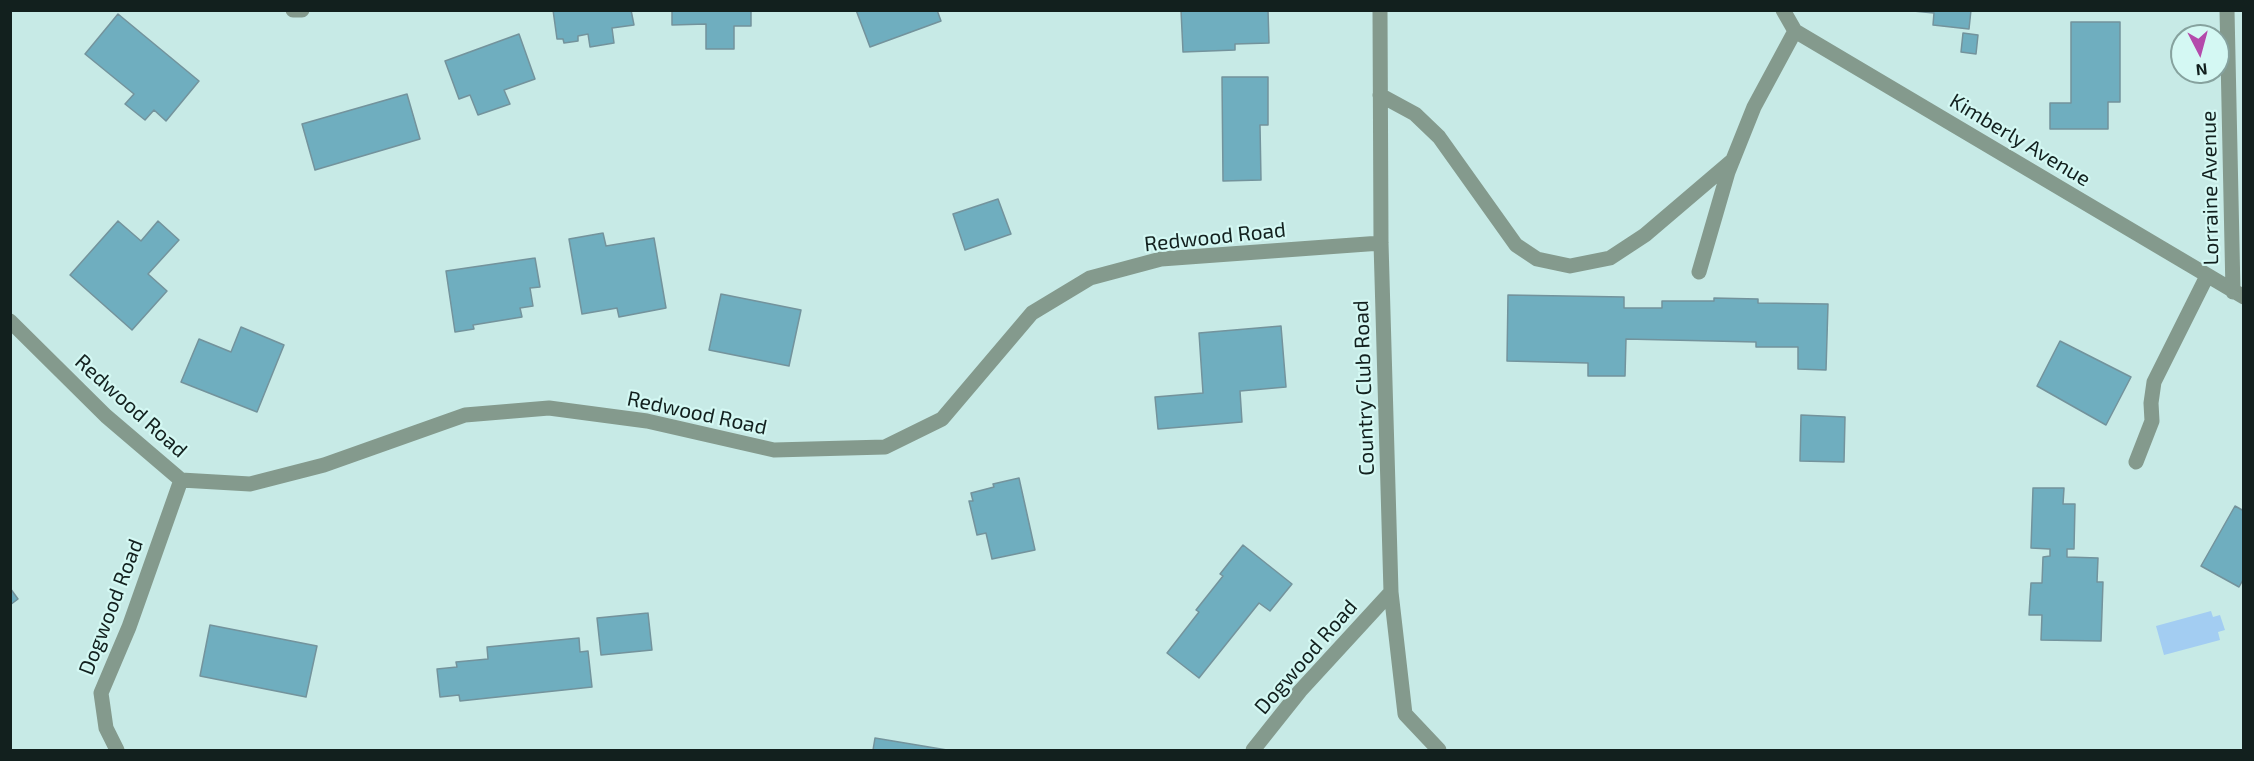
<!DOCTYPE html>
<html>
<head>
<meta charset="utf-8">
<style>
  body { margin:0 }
  #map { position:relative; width:2254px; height:761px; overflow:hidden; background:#c7eae6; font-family:"Exo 2",sans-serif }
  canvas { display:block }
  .frame { position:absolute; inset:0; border:12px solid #12201e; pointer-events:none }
  .north { position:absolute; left:2170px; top:24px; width:60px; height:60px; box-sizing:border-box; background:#d4f8f3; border:2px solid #86a29e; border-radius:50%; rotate:174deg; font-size:16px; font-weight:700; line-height:24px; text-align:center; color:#12201e }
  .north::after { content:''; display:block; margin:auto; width:21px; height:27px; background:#b44aab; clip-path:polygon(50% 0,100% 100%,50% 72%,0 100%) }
</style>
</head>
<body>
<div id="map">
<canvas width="2254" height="761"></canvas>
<div class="frame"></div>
<div class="north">N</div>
</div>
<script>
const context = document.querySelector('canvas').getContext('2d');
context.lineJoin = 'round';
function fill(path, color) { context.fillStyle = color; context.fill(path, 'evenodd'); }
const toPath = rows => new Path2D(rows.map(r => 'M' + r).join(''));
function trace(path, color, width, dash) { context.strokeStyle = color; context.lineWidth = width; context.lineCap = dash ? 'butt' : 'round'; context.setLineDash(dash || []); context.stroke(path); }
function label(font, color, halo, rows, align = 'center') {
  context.font = font + ' "Exo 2",sans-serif'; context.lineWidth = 4.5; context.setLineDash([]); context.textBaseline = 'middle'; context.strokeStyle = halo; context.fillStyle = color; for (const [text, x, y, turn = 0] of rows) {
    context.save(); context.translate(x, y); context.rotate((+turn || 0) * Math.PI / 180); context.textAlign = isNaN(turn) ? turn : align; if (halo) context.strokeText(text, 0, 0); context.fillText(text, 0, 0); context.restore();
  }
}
fill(toPath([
  [2211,611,2213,617,2220,615,2225,630,2218,632,2220,640,2164,655,2156,626]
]), '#a3cdf2');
const building = toPath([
  [553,10,631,10,634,25,612,28,614,43,590,47,588,34,578,36,578,41,564,43,563,39,557,39,553,10],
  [672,10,751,10,751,26,734,26,734,49,706,49,706,24,672,25,672,10],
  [856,10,937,10,941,21,870,47,856,10],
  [1181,10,1268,10,1269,43,1235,44,1235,50,1183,52,1181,10],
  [1971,10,1969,29,1933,25,1934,13,1913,11,1971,10],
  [118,14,199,81,166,121,154,110,145,120,125,104,134,94,85,54,118,14],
  [2071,22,2120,22,2120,102,2108,102,2108,129,2050,129,2050,103,2071,103,2071,22],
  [1963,33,1978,35,1976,54,1961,52,1963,33],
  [519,34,535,79,504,90,510,104,478,115,470,95,459,99,445,61,519,34],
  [1222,77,1268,77,1268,125,1260,125,1261,180,1223,181,1222,77],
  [407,94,420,139,315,170,302,124,407,94],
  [998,199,1011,234,965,250,953,214,998,199],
  [118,221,141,241,158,221,179,240,148,274,167,291,132,330,70,275,118,221],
  [603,233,606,246,654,238,666,308,619,317,617,308,582,314,569,239,603,233],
  [535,258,540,287,530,288,533,306,520,308,522,317,473,325,474,329,455,332,446,271,535,258],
  [721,294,801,310,789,366,709,350,721,294],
  [1508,295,1624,297,1624,308,1662,308,1662,301,1714,301,1714,298,1758,299,1758,303,1828,304,1826,370,1798,369,1798,347,1756,347,1756,342,1626,339,1625,376,1588,376,1588,363,1507,361,1508,295],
  [1281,326,1286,387,1240,391,1242,422,1158,429,1155,397,1203,393,1199,333,1281,326],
  [241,327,284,345,257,412,181,382,199,339,231,352,241,327],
  [2060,341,2131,377,2106,425,2037,386,2060,341],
  [1801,415,1845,417,1844,462,1800,461,1801,415],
  [1019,478,1035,550,992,559,986,533,977,535,969,501,973,501,971,493,994,487,993,484,1019,478],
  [2033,488,2064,488,2063,504,2075,504,2074,549,2067,549,2067,557,2098,558,2097,582,2103,582,2101,641,2041,640,2042,615,2029,615,2031,583,2042,583,2043,557,2050,556,2050,549,2031,548,2033,488],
  [2235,506,2244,511,2244,578,2239,587,2201,566,2235,506],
  [1243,545,1292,584,1270,611,1259,603,1199,678,1167,653,1199,612,1196,610,1223,576,1220,574,1243,545],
  [10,588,18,599,10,605,10,588],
  [648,613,652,650,601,655,597,618,648,613],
  [210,625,317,646,306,697,200,676,210,625],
  [579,638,580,652,588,651,592,687,460,701,459,695,440,697,437,669,457,667,456,662,488,659,487,647,579,638],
  [875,738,947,750,873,750,875,738]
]);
fill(building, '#6faebf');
trace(building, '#73939c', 1.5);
trace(toPath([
  [293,10,302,10],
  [1380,10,1381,243,1391,592,1405,714,1439,750],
  [1783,10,1795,31,2244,297],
  [2227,10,2233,292],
  [1380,95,1415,114,1439,137,1516,245,1537,259,1570,266,1610,258,1645,235,1733,160],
  [1699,272,1728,172,1754,107,1795,31],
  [10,321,106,416,181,480,250,484,324,465,465,415,549,408,647,421,774,450,885,447,942,419,1032,313,1090,278,1161,259,1381,243],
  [2136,462,2152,421,2151,403,2154,382,2207,276],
  [117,750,106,728,101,693,129,627,181,480],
  [1253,750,1300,691,1391,592]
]), '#849a8d', 15);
label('21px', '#12201e', '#d4f8f3', [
  ["Kimberly Avenue",2020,140,31],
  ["Lorraine Avenue",2210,188,-91],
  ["Redwood Road",1215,237,-6],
  ["Country Club Road",1364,388,-92],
  ["Redwood Road",131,406,42],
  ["Redwood Road",697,413,12],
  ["Dogwood Road",111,607,-69],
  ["Dogwood Road",1306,657,-49]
]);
</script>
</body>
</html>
